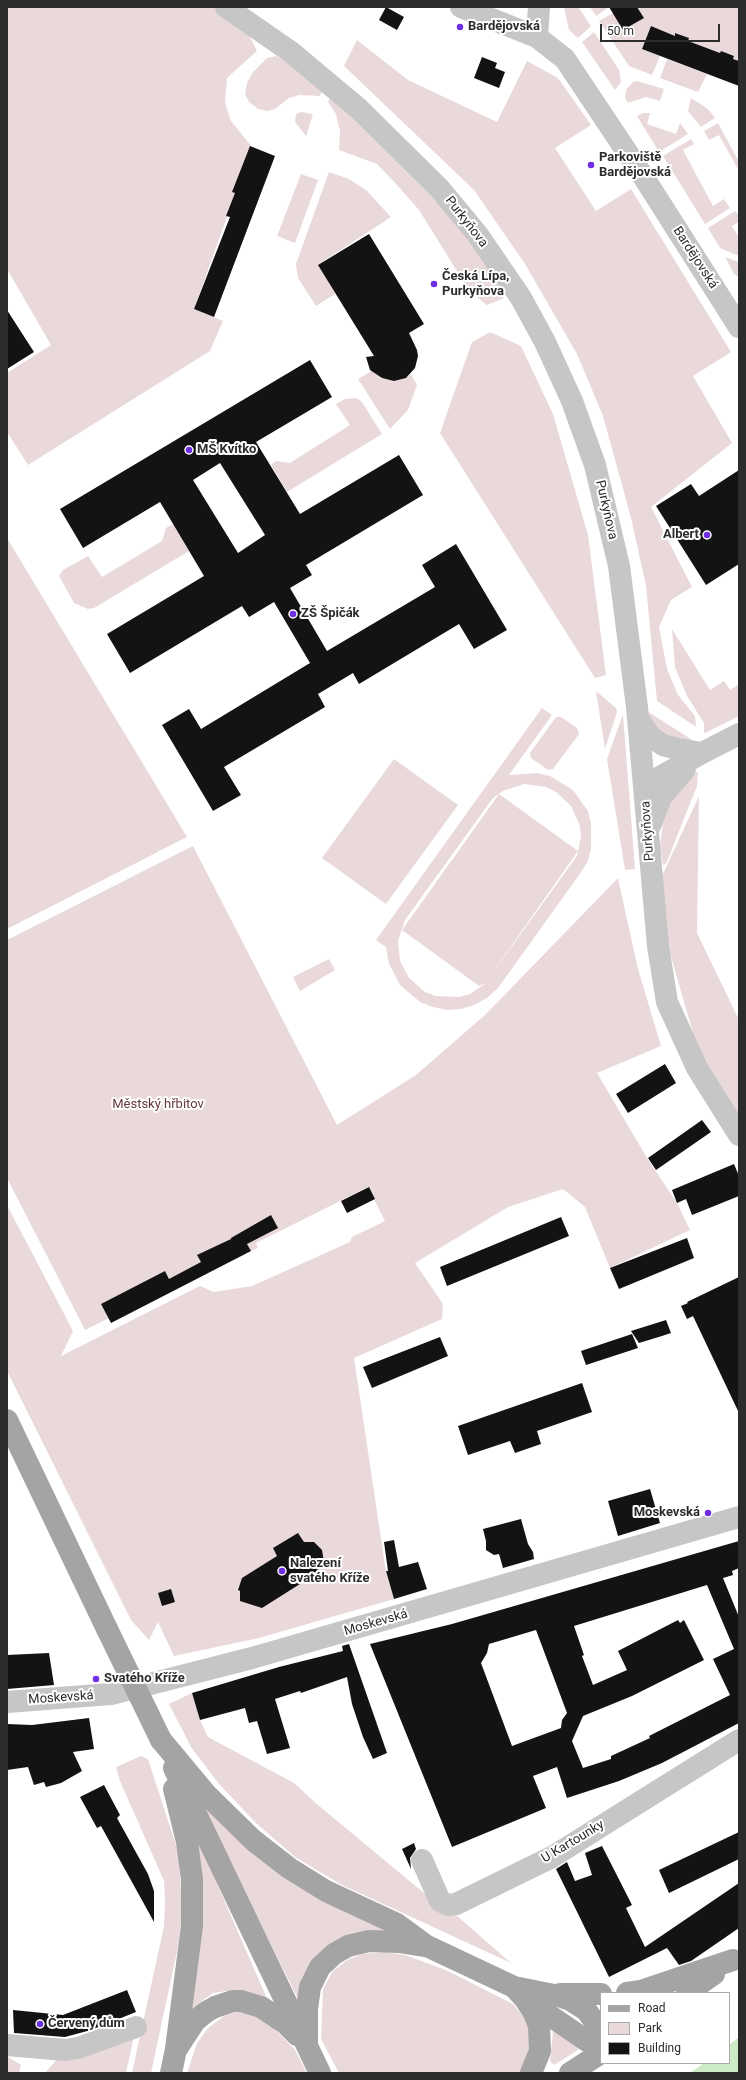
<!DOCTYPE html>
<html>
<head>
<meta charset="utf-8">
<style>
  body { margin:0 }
  #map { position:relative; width:746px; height:2080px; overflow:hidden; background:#fff; font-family:Roboto,sans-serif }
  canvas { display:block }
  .frame { position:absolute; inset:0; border:8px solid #2c2c2c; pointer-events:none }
  .legend { position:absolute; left:600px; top:1992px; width:130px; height:72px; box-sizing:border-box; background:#fff; border:1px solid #ababab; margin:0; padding:5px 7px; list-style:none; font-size:12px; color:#2c2c2c }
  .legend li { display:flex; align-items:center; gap:8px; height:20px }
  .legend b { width:20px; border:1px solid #ababab }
  .scale { position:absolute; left:600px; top:24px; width:120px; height:18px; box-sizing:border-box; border:2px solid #2c2c2c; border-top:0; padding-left:5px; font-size:12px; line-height:14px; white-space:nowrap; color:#2c2c2c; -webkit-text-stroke:3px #fff; paint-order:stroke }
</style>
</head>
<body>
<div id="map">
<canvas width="746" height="2080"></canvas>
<div class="frame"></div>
<ul class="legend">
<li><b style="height:5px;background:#a4a4a4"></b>Road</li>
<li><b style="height:11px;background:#ead9db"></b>Park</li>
<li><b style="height:11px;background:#131313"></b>Building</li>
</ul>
<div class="scale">50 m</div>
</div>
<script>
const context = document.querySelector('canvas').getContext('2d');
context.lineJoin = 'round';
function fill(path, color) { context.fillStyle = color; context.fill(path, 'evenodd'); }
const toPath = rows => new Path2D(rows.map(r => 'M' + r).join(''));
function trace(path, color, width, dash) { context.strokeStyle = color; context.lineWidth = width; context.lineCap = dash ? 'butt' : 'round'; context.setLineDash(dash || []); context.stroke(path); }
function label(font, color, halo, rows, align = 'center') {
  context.font = font + ' Roboto,sans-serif'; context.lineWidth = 4; context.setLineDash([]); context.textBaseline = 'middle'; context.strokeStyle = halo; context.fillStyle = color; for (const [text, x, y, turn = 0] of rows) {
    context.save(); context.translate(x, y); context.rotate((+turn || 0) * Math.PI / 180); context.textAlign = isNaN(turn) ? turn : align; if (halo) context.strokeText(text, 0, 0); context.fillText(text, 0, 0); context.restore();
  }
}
fill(toPath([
  [7,7,213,7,223,12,249,35,257,51,227,78,225,103,231,121,252,147,194,309,223,321,210,351,28,465,7,432,7,373,51,345,7,269],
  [564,7,578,7,591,26,578,38,569,30],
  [590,7,609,7,596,16],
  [637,7,739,7,739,61,733,59,734,56,721,51,720,53,688,41,689,38,676,33,675,36,651,26,642,49,660,56,652,75,629,66,599,21,613,13,623,30,644,18],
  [594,32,619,70,621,82,615,90,582,42],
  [357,40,408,80,497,122,527,61,558,78,591,125,555,148,596,211,631,189,731,352,693,376,732,443,651,507,692,587,671,600,659,627,667,669,678,695,695,716,696,727,657,701,646,586,631,518,603,416,577,354,525,264,474,190,344,66],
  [276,56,284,60,322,91,320,96,299,95,289,98,275,109,267,111,258,109,249,102,245,94,247,83,253,72,267,58],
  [667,59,707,74,698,92,660,78],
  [637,81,664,89,660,101,646,97,628,103,625,98,626,90,633,82],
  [330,98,341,106,438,202,462,231,507,293,502,299,487,305,470,292,419,210,397,185,377,164,339,150,340,131,336,114,328,102],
  [691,98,708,109,715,118,701,127,688,111],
  [301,112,313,114,306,136,295,122,296,114],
  [643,113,650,113,647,124,676,134,680,123,688,134,659,152,637,116],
  [718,123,739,162,739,171,719,135,709,140,704,131],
  [691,139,694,144,683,150,713,206,724,199,730,208,705,224,663,156],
  [329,172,349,179,366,190,391,217,319,264,335,294,316,306,298,278,296,264],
  [301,174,318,180,295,243,277,236],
  [735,211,739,215,739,222,732,226,739,238,739,256,720,248,708,228],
  [725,257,739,262,739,277,734,274],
  [490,332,521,346,553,414,588,535,606,675,595,678,440,433,472,342],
  [373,370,381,378,394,381,406,378,411,374,417,385,408,410,390,429,358,379],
  [356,398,362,402,382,434,287,492,271,465,276,461,290,463,350,425,336,404,345,399],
  [173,524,189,551,94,608,88,609,74,603,59,576,63,570,88,556,102,577,162,541,166,528],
  [7,538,187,837,7,929],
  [672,629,710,690,724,681,730,690,739,684,739,716,705,733,704,732,704,723,687,696,675,667],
  [596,691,616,708,617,712,605,749],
  [542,708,552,715,509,775,537,773,550,776,573,790,588,811,591,823,591,849,588,861,579,875,498,988,487,998,474,1005,461,1009,447,1010,433,1007,420,1002,400,985,389,964,386,947,376,940],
  [524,784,546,787,556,792,571,806,580,826,581,836,577,856,486,982,578,851,499,794,402,930,479,986,486,983,470,994,459,997,436,996,425,992,409,978,400,961,398,941,405,920,493,798,503,791],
  [647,711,697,743,656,732],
  [623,714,635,869,625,870,607,759],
  [556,717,561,717,577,728,579,734,553,769,548,770,531,758,530,753],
  [394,759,458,805,386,904,322,858],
  [698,771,697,786,666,864,663,865,660,846,663,821,671,800,690,777],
  [699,796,697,933,739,1020,739,1116,717,1084,695,1040,668,946,661,878],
  [193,846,337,1125,416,1075,486,1014,618,878,638,969,661,1046,597,1073,647,1158,677,1203,690,1230,610,1268,585,1207,563,1189,508,1207,415,1263,443,1304,442,1319,354,1358,386,1572,394,1599,259,1638,174,1656,158,1622,149,1640,131,1620,7,1371,7,1205,73,1331,61,1356,200,1286,214,1292,252,1286,350,1242,352,1237,385,1221,368,1187,256,1243,258,1248,251,1251,241,1233,209,1251,208,1250,198,1255,207,1274,173,1285,165,1271,109,1318,85,1330,7,1178,7,940],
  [329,959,335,970,300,991,293,977],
  [192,1693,200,1720,208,1737,294,1783,318,1805,430,1898,440,1901,511,1963,340,1884,295,1857,256,1823,219,1784,191,1747,169,1704],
  [141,1756,148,1759,175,1842,179,1855,181,1891,181,1923,178,1947,151,2073,132,2073,164,1926,165,1900,164,1881,120,1781,116,1767],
  [190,1782,246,1847,401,1935,311,1962,302,1978,298,1999],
  [187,1815,269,2003,234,1990,213,1993,199,2003,186,2019],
  [384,1952,405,1955,446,1970,513,2004,526,2020,533,2038,521,2073,339,2073,321,2039,323,1989,333,1971,349,1959,363,1954],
  [240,2011,255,2014,269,2023,295,2050,307,2073,187,2073,197,2043,208,2028,224,2016],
  [136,2027,126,2073,45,2073,65,2050],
  [553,2031,577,2045,578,2050,554,2065,550,2061],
  [7,2056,21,2065,19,2073,7,2073]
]), '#ead9db');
fill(toPath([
  [739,2037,739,2073,690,2073,704,2063,729,2063,729,2045]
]), '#cbeac5');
fill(toPath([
  [386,7,404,17,397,30,379,20],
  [609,7,637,7,644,18,623,30],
  [651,26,675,36,675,33,689,38,688,41,720,53,721,51,734,56,733,59,739,61,739,86,642,49],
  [482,57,497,63,495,68,505,72,499,88,474,78],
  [250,146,275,156,214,317,194,309,230,217,226,216,235,193,232,192],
  [369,234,424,324,409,333,417,350,418,356,415,368,406,378,394,381,382,378,370,370,366,357,374,356,318,265],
  [7,310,34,352,7,369],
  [310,360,332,397,256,442,300,514,399,455,423,495,306,565,312,575,290,588,327,651,435,587,422,565,456,544,507,630,474,649,459,624,359,684,353,673,318,694,325,707,224,767,241,795,213,811,162,725,189,709,201,729,310,663,274,602,249,617,242,606,130,673,107,634,204,576,160,502,83,548,60,509],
  [220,463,265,535,238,553,193,480],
  [739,470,739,564,706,585,656,506,691,484,699,496],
  [665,1064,676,1083,628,1113,616,1094],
  [702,1120,711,1132,656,1170,648,1158],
  [734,1164,739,1176,739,1196,692,1215,686,1199,677,1203,672,1190],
  [369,1187,375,1199,347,1213,341,1201],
  [271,1215,278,1228,247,1244,251,1251,111,1323,101,1304,165,1271,169,1279,201,1262,197,1255,231,1239,231,1238],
  [561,1217,569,1236,447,1286,440,1267],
  [687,1238,694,1258,619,1289,610,1268],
  [739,1277,739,1413,693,1316,687,1319,681,1306,688,1303,687,1302],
  [666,1320,671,1333,662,1336,639,1343,631,1331],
  [632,1334,638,1348,586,1365,581,1351],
  [440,1337,448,1356,372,1388,363,1367],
  [582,1383,592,1412,537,1431,541,1444,515,1453,510,1441,468,1455,458,1426],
  [650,1489,660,1523,618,1536,608,1501],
  [521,1519,528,1544,533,1552,534,1559,503,1568,499,1554,494,1555,486,1550,486,1541,483,1529],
  [298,1533,304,1542,314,1542,322,1550,324,1562,311,1577,262,1608,240,1601,240,1591,238,1590,242,1578,277,1556,273,1548],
  [394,1540,399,1567,418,1562,427,1589,394,1599,386,1571,388,1571,384,1542],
  [739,1541,739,1568,732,1571,733,1575,723,1578,739,1617,739,1723,662,1763,619,1781,567,1798,557,1767,533,1776,546,1808,452,1847,370,1644,452,1624],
  [707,1585,734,1649,713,1659,730,1695,649,1736,650,1738,611,1756,611,1759,583,1768,572,1741,583,1716,632,1696,704,1660,684,1620,680,1623,678,1620,618,1651,627,1670,593,1685,582,1656,584,1655,574,1626],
  [536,1630,567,1713,562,1720,561,1728,512,1746,481,1663,487,1653,489,1644],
  [171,1589,175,1602,162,1606,158,1593],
  [349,1644,387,1753,373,1759,363,1737,352,1704,347,1677,301,1693,300,1691,275,1699,290,1748,267,1754,257,1721,249,1723,245,1708,200,1720,192,1693,279,1667,343,1651,342,1646],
  [49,1653,54,1685,7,1689,7,1655],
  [89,1718,94,1749,73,1752,82,1771,61,1783,46,1787,44,1782,34,1785,28,1767,7,1770,7,1724,32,1725],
  [104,1785,120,1815,117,1818,148,1874,154,1891,154,1922,101,1826,97,1828,80,1797],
  [739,1832,739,1859,669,1893,659,1870],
  [414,1843,416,1849,410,1858,411,1869,402,1849],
  [602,1846,632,1905,626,1908,645,1947,739,1883,739,1928,691,1961,679,1965,667,1948,609,1977,556,1869,567,1862,575,1881,592,1875,585,1853],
  [127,1990,136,2012,91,2030,65,2037,14,2033,13,2010,63,2015]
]), '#131313');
trace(toPath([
  [226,7,291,52,359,109,439,188,478,235,521,298,545,342,572,401,595,465,619,566,637,707,658,946,667,1002,697,1068,739,1135],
  [461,7,537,37,565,59,641,173,739,327],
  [537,37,539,7],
  [638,718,650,736,663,745,678,749,702,753],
  [644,786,702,753,739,734],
  [650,826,661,797,685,769],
  [7,1702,111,1694,252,1658,739,1517],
  [422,1860,440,1901,448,1905,456,1904,552,1857,739,1740],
  [7,2045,65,2050,78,2048,136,2027]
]), '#c6c6c6', 22);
trace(toPath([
  [7,1420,107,1629],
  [161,1740,206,1794,253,1840,289,1868,326,1891,397,1924,427,1946,514,1987,559,1996,570,2000,586,2010,601,2030],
  [174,1768,320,2073],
  [514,1987,525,1999,534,2013,539,2026,540,2051,531,2073],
  [627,1993,641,1991,733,1960],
  [687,1993,714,1974],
  [560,1994,601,1994],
  [527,2000,587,2041,601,2046],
  [307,2042,307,2009,310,1987,320,1967,334,1954,348,1946,369,1941,399,1942,424,1946],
  [178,2047,195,2021,206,2012,215,2007,233,2001,241,2001,261,2007,285,2023,297,2035],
  [171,2073,176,2049,192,1926,192,1879,187,1842,174,1789],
  [570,2073,601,2053]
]), '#a4a4a4', 22);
trace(toPath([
  [107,1629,161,1740]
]), '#a4a4a4', 22);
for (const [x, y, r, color] of [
  [460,27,4,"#6e2ee2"],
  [591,165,4,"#6e2ee2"],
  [434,284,4,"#6e2ee2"],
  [189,450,4,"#6e2ee2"],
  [707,535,4,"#6e2ee2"],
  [293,614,4,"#6e2ee2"],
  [708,1513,4,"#6e2ee2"],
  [282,1571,4,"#6e2ee2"],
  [96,1679,4,"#6e2ee2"],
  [40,2024,4,"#6e2ee2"]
]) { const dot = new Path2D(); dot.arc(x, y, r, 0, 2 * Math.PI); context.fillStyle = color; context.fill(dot); trace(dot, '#fff', 1.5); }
label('bold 13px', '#2c2c2c', '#fff', [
  ["Bardějovská",468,27],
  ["Parkoviště",599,158],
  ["Bardějovská",599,173],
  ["Česká Lípa,",442,277],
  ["Purkyňova",442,292],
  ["MŠ Kvítko",197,450],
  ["Albert",699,535,"right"],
  ["ZŠ Špičák",301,614],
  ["Moskevská",700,1513,"right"],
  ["Nalezení",290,1564],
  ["svatého Kříže",290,1579],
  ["Svatého Kříže",104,1679],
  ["Červený dům",48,2024]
], 'left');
label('13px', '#2c2c2c', '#fff', [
  ["Purkyňova",466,222,52],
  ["Bardějovská",695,258,57],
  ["Purkyňova",606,510,77],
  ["Purkyňova",648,831,-94],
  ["Moskevská",376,1623,-16],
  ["Moskevská",61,1698,-4],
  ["U Kartounky",573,1842,-31]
]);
label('13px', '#663a3c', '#fff', [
  ["Městský hřbitov",158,1105]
]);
</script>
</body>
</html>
